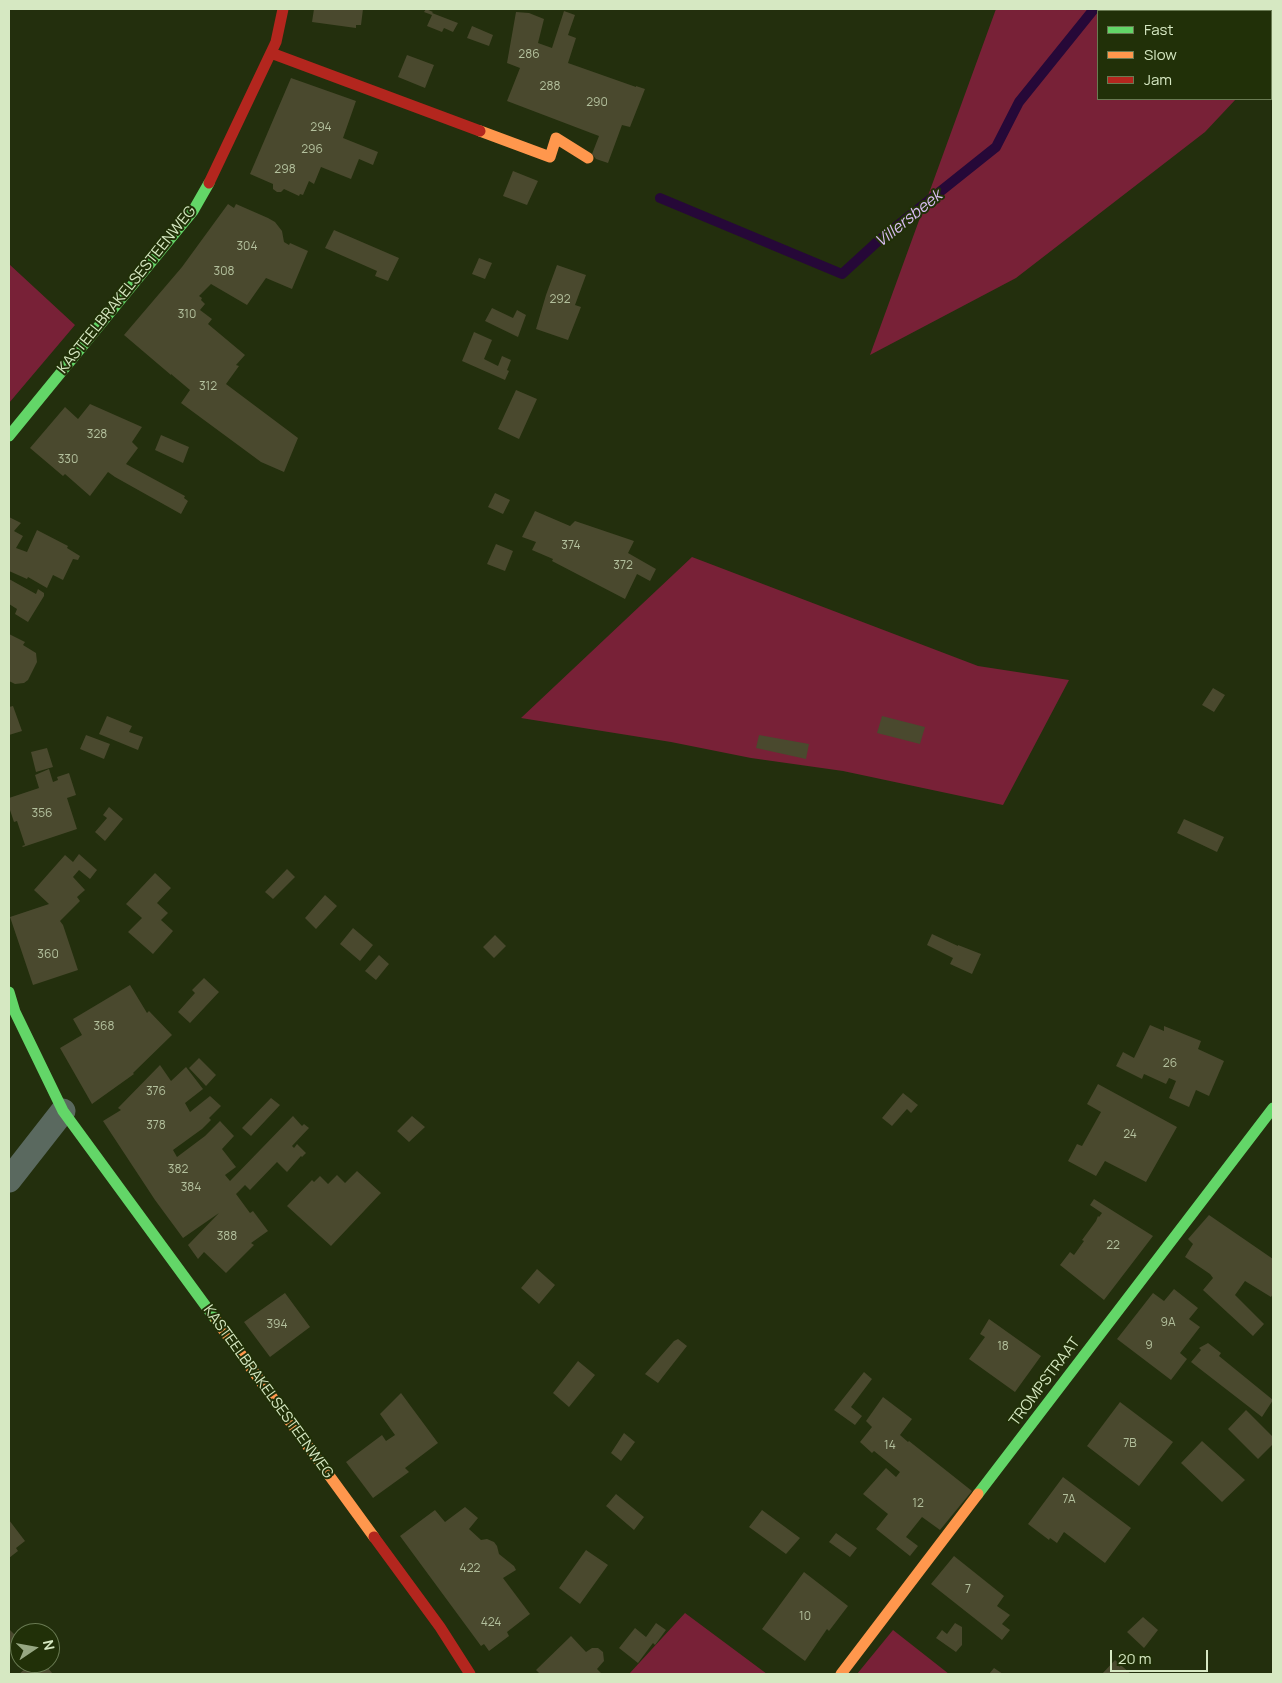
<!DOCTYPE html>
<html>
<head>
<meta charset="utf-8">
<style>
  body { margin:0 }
  #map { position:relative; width:1282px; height:1683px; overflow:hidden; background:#232f0d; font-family:Manrope,sans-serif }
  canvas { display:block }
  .frame { position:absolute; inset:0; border:10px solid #d6e8c2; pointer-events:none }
  .legend { position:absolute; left:1097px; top:10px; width:175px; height:90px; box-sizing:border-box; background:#213008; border:1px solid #697a52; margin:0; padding:6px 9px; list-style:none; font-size:15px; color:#d6e8c2 }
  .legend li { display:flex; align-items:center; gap:10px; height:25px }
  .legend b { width:25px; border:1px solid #697a52 }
  .north { position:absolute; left:10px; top:1623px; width:50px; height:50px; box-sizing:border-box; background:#213008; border:1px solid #697a52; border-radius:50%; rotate:78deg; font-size:14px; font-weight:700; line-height:20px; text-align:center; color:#d6e8c2 }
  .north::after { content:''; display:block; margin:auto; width:18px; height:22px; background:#97a783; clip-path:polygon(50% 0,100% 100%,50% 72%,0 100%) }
  .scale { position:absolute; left:1110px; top:1650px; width:98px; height:22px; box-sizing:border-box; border:2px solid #d6e8c2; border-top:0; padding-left:6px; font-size:15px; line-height:18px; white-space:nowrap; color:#d6e8c2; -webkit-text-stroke:4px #213008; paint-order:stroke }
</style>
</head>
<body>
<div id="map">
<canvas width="1282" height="1683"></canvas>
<div class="frame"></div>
<ul class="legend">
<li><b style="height:6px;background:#63d668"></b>Fast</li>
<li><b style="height:6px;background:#ff974d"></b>Slow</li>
<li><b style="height:6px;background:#b3261e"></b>Jam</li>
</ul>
<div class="north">N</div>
<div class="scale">20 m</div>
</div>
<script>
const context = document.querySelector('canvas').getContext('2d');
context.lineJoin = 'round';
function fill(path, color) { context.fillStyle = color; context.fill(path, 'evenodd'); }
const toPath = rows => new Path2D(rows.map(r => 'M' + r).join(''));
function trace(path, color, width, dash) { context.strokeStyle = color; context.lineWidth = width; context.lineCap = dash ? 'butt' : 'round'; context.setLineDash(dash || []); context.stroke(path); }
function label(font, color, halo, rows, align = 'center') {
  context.font = font + ' Manrope,sans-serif'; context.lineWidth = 4; context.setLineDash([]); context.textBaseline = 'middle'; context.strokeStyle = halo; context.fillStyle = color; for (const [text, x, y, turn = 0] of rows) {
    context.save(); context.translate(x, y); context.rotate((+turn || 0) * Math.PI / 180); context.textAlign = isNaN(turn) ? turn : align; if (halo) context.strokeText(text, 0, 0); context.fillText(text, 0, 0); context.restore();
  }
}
fill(toPath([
  [996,9,1273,9,1273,59,1271,61,1271,11,1098,11,1098,99,1236,99,1205,132,1016,278,870,355],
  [9,264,75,325,9,403],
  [692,557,978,666,1069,680,1003,805,843,771,751,758,671,742,521,718],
  [685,1613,767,1674,629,1674],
  [893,1630,949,1674,857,1674]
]), '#782137');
trace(toPath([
  [660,198,842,274,877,242,996,147,1019,102,1094,9]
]), '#260838', 10);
fill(toPath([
  [314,9,363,9,361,25,356,25,356,28,312,22],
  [426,9,433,12,432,13,458,23,453,32,444,28,442,32,427,26,432,15,424,12],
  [564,11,575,15,568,35,576,38,568,63,636,87,636,86,645,89,630,127,622,125,608,163,596,159,592,154,599,136,507,101,520,68,507,63,516,12,529,13,544,19,538,43,552,48],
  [472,26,493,35,489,46,467,38],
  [407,55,434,65,425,88,398,77],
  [291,78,356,101,343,138,378,152,373,165,359,159,351,179,321,167,314,184,309,181,303,195,300,194,299,196,284,189,281,192,277,192,273,189,273,184,250,174],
  [513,171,538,181,527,205,503,196],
  [228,204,234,208,236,204,268,218,275,222,282,231,284,242,289,245,290,243,308,251,292,289,266,278,247,305,211,284,199,296,202,298,201,300,205,304,200,310,212,319,208,324,245,355,236,365,239,366,226,384,298,438,284,472,261,462,181,403,190,390,171,374,171,375,124,335,182,267],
  [334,230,399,258,388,281,375,276,377,271,325,248],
  [479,258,492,263,485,279,472,274],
  [557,265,586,275,575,305,581,307,568,340,536,329,546,295],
  [492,308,513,318,517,310,526,315,518,337,485,321],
  [474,332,492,340,484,359,498,366,502,356,511,360,507,370,509,371,505,380,462,361],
  [516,390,537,399,519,439,498,429],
  [90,404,142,427,132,442,138,448,126,464,185,496,184,498,188,501,181,514,115,477,108,472,90,496,65,474,63,476,30,448,65,407,78,419],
  [161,435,189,447,183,463,155,450],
  [495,493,510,500,503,514,488,507],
  [535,511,570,526,575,521,634,541,628,553,656,569,650,581,637,574,625,599,552,561,553,559,532,550,536,542,522,537],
  [9,517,21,523,14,531,23,536,16,548,27,552,37,530,68,546,67,548,80,556,78,560,73,559,63,580,53,575,47,588,28,577,27,579,9,571],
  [496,544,513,551,505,571,487,564],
  [9,579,36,594,38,589,44,593,44,596,28,622,15,614,17,609,9,604],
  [9,634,25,642,23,645,36,653,37,662,28,680,24,683,15,684,9,681],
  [1213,688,1225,695,1214,712,1202,705],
  [13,706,22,731,9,735,9,707],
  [107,716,132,726,129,732,143,737,138,750,99,734],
  [882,716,925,727,920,744,877,733],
  [86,735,110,744,104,759,80,749],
  [759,735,809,744,806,759,756,748],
  [47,748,53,767,36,772,31,752],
  [49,769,53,782,58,780,57,777,69,773,76,795,67,798,77,829,23,847,22,846,25,845,17,821,14,822,9,807,9,798,39,788,35,775],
  [109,807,123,819,105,841,95,832,107,818,103,815],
  [1184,819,1224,837,1217,852,1177,833],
  [79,854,97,870,90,879,79,870,73,877,85,890,77,897,80,901,60,921,63,925,78,970,33,985,10,917,49,904,34,890,65,855,73,862],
  [287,869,295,877,273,899,265,892],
  [155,873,171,888,157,903,168,913,161,920,173,931,153,954,128,932,142,918,126,904],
  [325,895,337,906,316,929,305,918],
  [353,928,373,945,360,961,340,944],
  [932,934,958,946,958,945,981,954,972,974,950,964,953,958,927,945],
  [495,935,506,946,494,958,483,947],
  [379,955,389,964,376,980,365,971],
  [204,978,219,992,190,1023,178,1012,195,993,192,990],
  [130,985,147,1013,149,1011,172,1035,133,1073,134,1074,92,1104,60,1048,82,1035,73,1019],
  [1150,1025,1164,1031,1164,1026,1201,1041,1198,1049,1224,1061,1209,1096,1196,1090,1189,1107,1169,1098,1176,1081,1169,1078,1166,1084,1144,1074,1142,1079,1116,1066,1123,1052,1134,1058],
  [199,1058,216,1075,206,1086,189,1068],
  [160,1065,171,1081,186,1067,203,1089,185,1103,190,1112,210,1096,221,1106,209,1118,211,1120,202,1129,173,1150,177,1157,205,1136,220,1121,234,1136,222,1149,236,1167,225,1175,230,1181,293,1116,302,1126,304,1124,309,1128,292,1146,294,1148,297,1144,306,1153,302,1157,301,1156,287,1172,277,1162,250,1190,245,1185,236,1194,250,1213,253,1211,268,1231,251,1243,254,1245,226,1273,204,1252,198,1259,188,1245,219,1213,183,1238,155,1200,103,1121,121,1110,118,1108],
  [1098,1084,1177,1127,1146,1182,1105,1161,1096,1176,1068,1161,1077,1144,1082,1146,1101,1112,1087,1104],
  [903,1093,918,1105,911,1113,907,1109,892,1126,882,1118],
  [271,1098,280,1105,251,1136,242,1128],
  [412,1116,425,1127,409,1142,397,1131],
  [357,1171,381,1193,331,1246,287,1206,312,1180,314,1182,320,1176,328,1184,337,1175,345,1183],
  [1094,1199,1153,1236,1104,1300,1060,1265,1070,1252,1074,1255,1084,1241,1082,1240,1096,1221,1098,1216,1099,1217,1102,1213,1090,1205],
  [1209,1215,1273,1259,1273,1294,1271,1297,1245,1281,1235,1295,1264,1324,1253,1336,1203,1290,1213,1278,1210,1274,1185,1257,1193,1244,1188,1239],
  [537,1269,555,1285,539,1304,521,1288],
  [1174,1289,1198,1308,1189,1319,1200,1327,1180,1353,1187,1359,1171,1380,1117,1339,1153,1293,1164,1301],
  [285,1293,310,1327,270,1357,244,1322],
  [989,1319,1041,1356,1015,1392,969,1359,985,1337,980,1334],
  [678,1339,687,1346,658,1383,645,1374,674,1341],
  [1208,1343,1221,1353,1219,1356,1273,1400,1262,1417,1191,1362,1201,1350,1199,1348],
  [578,1361,595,1375,569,1407,553,1393],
  [864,1372,872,1379,851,1407,862,1416,855,1425,834,1410],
  [401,1393,438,1443,405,1468,409,1472,373,1498,346,1462,382,1435,386,1441,395,1435,380,1414],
  [883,1397,912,1419,900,1435,908,1442,909,1441,972,1491,940,1530,922,1517,906,1537,918,1546,910,1556,876,1529,888,1514,863,1494,886,1468,896,1477,900,1472,874,1451,872,1453,860,1442,872,1427,866,1421],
  [1120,1402,1173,1442,1139,1486,1087,1446],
  [1246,1410,1273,1437,1273,1444,1258,1459,1228,1429],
  [624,1433,635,1442,621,1461,611,1453],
  [1202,1441,1245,1480,1222,1502,1181,1463],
  [1063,1477,1131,1528,1105,1563,1064,1532,1057,1543,1050,1538,1049,1540,1028,1524],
  [616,1494,644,1517,634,1530,606,1506],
  [465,1507,478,1518,469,1529,481,1540,487,1539,494,1542,497,1546,499,1554,514,1566,516,1570,503,1578,530,1614,507,1632,509,1636,489,1651,484,1644,481,1646,400,1536,435,1510,445,1522],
  [762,1510,800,1538,786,1554,749,1527],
  [9,1520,25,1541,16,1548,18,1551,9,1558],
  [836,1533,857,1548,850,1557,829,1542],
  [586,1550,608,1565,580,1604,559,1588],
  [954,1556,1004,1596,997,1606,1010,1615,1002,1624,1010,1630,1002,1640,931,1584],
  [804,1572,848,1606,829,1631,827,1629,805,1661,762,1629],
  [1143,1617,1158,1630,1144,1648,1127,1632],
  [656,1623,666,1630,655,1645,653,1643,638,1663,619,1648,635,1628,646,1637],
  [955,1623,962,1627,962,1645,956,1652,936,1638,942,1630,947,1634],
  [10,1630,20,1640,20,1642,9,1653],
  [571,1636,586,1652,592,1648,598,1648,603,1652,604,1661,597,1669,602,1674,540,1674,536,1670],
  [1115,1660,1131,1674,1102,1674],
  [32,1663,39,1663,46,1670,48,1668,52,1673,50,1674,19,1674],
  [994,1668,1003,1674,989,1674]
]), '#4a492e');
trace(toPath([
  [9,1180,63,1111]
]), '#5a695f', 25);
trace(toPath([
  [9,436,193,211,209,183],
  [9,992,15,1012,63,1111,216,1320],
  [978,1494,1273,1108]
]), '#63d668', 11);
trace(toPath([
  [480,131,550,157,556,138,588,158],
  [216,1320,374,1537],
  [841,1674,978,1494]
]), '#ff974d', 11);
trace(toPath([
  [271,53,480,131],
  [209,183,276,42,283,9],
  [374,1537,440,1627,470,1674]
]), '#b3261e', 11);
label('12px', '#b3c09d', null, [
  ["286",529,55],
  ["288",550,87],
  ["290",597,103],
  ["294",321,128],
  ["296",312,150],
  ["298",285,170],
  ["304",247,247],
  ["308",224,272],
  ["292",560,300],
  ["310",187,315],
  ["312",208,387],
  ["328",97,435],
  ["330",68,460],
  ["374",571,546],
  ["372",623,566],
  ["356",42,814],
  ["360",48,955],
  ["368",104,1027],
  ["26",1170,1064],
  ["376",156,1092],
  ["378",156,1126],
  ["24",1130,1135],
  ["382",178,1170],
  ["384",191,1188],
  ["388",227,1237],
  ["22",1113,1246],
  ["9A",1168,1323],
  ["394",277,1325],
  ["9",1149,1346],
  ["18",1003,1347],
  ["7B",1130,1444],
  ["14",890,1446],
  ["7A",1069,1500],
  ["12",918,1504],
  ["422",470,1569],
  ["7",968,1590],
  ["10",805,1617],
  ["424",491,1623]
]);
label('15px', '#d6e8c2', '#213008', [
  ["KASTEELBRAKELSESTEENWEG",127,290,-51],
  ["TROMPSTRAAT",1045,1382,-53],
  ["KASTEELBRAKELSESTEENWEG",268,1392,54]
]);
label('italic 16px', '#d9bef3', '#213008', [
  ["Villersbeek",909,219,-39]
]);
</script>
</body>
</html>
